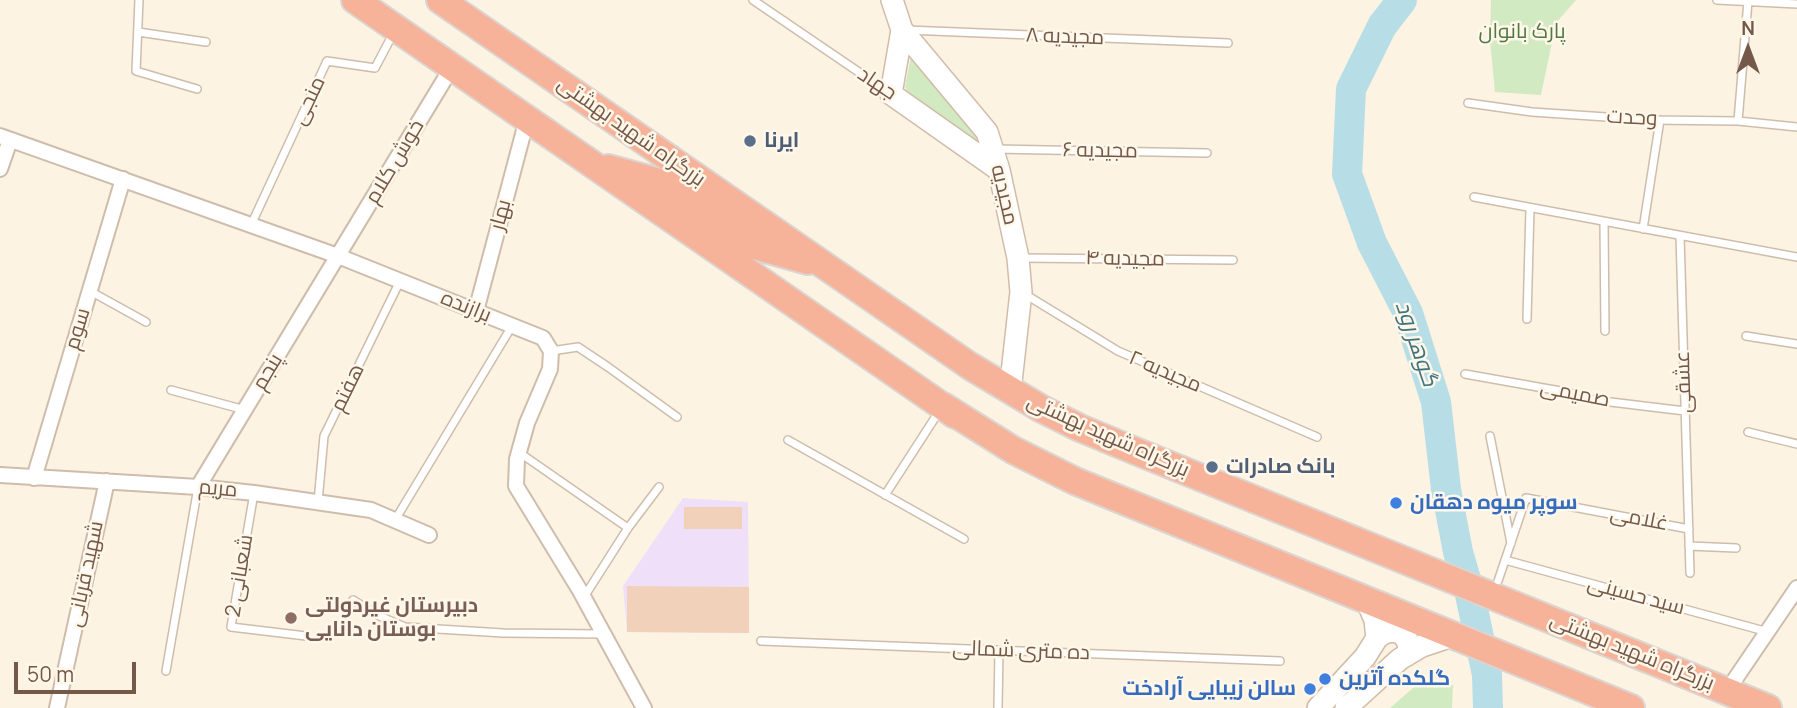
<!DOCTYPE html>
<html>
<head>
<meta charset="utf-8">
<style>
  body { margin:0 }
  #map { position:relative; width:1797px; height:708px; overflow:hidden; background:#fcf3e3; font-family:Manrope,sans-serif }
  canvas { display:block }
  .north { position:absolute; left:1713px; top:14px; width:70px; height:70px; -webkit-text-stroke:5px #fff7e9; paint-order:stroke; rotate:0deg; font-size:19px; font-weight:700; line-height:28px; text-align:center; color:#745949 }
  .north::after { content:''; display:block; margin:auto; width:24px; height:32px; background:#745949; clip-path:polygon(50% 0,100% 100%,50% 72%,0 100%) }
  .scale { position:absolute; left:14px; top:662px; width:122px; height:32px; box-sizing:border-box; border:4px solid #745949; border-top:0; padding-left:9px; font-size:21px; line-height:24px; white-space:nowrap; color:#745949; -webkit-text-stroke:5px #fff7e9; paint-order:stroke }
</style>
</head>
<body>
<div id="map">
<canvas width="1797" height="708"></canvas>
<div class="north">N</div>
<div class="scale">50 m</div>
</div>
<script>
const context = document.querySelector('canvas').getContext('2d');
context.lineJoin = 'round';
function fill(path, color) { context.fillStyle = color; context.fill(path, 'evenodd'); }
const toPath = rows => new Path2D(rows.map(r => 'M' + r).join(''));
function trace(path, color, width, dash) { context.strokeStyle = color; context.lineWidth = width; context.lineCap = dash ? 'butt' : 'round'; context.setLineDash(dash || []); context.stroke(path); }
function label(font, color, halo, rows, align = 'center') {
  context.font = font + ' Manrope,Cairo,sans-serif'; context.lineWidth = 5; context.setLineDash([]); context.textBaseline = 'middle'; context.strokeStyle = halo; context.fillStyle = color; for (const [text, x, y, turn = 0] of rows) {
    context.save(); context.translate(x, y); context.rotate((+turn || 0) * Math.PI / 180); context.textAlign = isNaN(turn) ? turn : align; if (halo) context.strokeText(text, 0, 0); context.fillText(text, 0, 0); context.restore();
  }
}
fill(toPath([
  [683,498,748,502,749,633,627,632,623,586]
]), '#f0dff8');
fill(toPath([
  [1491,0,1576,0,1556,23,1541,95,1495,92,1490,41],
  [912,51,983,140,976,145,911,99,905,87],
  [1420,682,1453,685,1452,708,1390,708]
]), '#d1eac1');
trace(toPath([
  [1402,0,1382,26,1351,89,1347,174,1372,243,1408,313,1436,402,1446,489,1458,552,1469,590,1487,675,1488,708]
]), '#b7dee6', 30);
fill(toPath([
  [684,507,742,507,742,529,684,529],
  [627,586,749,587,749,633,627,632]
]), '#f2d1ba');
const lane = toPath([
  [139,0,136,71,197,89],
  [753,0,888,92],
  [1717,0,1797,4],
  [907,30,1228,43],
  [138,32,206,42],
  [1468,103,1532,112,1651,120,1738,121,1797,127],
  [1738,121,1748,1],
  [994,149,1207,153],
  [1474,197,1797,257],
  [1604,222,1605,331],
  [251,225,327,61,375,68,394,32],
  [1643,229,1660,120],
  [1680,236,1690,573],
  [1020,258,1233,260],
  [90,291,146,322],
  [1023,293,1118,351,1317,437],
  [1527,319,1530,208],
  [1746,336,1797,344],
  [551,351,578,347,608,367,677,417],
  [1465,374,1566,392,1594,400,1685,411],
  [171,390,245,410],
  [1748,432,1797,444],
  [1490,436,1511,543],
  [788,440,964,539],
  [520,453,628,528],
  [254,493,231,627,306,636],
  [885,495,940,410],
  [318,502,324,436,400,281],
  [395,520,512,326],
  [1689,546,1736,548],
  [1505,560,1768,632],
  [1498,581,1526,498,1689,529],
  [584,597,628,528,659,487],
  [353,600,377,615,405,627,503,633,603,634],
  [761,641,1280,661],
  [166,671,198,487],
  [998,708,999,650]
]);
const street = toPath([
  [0,136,338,256,543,338,551,351,550,369,527,423,517,459,516,486,579,589,644,708],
  [0,169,10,140],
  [476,311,527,119],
  [0,475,198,487,254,493,371,510,429,535],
  [34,478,123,179],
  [198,487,452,67],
  [1727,691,1797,588],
  [57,708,107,481]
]);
const secondary = toPath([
  [892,0,902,30,987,132,999,170,1018,258,1021,292,1010,391],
  [902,30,891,94,999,170],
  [1377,638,1384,633,1392,631,1401,633,1407,640,1409,648,1407,655],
  [1318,708,1365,657,1377,638,1375,620,1367,601],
  [1346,708,1400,659,1422,646,1446,638,1456,637]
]);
const highway = toPath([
  [355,0,955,415],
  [440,0,970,366,1042,409,1080,428,1133,450,1768,708],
  [608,168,663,183,751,245,808,261],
  [943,406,1013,450,1075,481,1631,708]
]);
trace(lane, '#cfbdac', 10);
trace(street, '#cfbdac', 18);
trace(secondary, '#d2bca9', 24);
trace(highway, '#dbd4d0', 30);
trace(lane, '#fff', 7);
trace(street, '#fff', 14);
trace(secondary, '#fff', 21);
trace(highway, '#f7b399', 26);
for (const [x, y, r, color] of [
  [750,141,7,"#5c6f8a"],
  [1212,467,7,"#5c6f8a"],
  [1396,503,7,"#3f7fe0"],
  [291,618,7,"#8d6e63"],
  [1325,679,7,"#3f7fe0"],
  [1310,689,7,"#3f7fe0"]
]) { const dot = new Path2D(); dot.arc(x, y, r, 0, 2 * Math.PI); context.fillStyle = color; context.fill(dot); trace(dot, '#fff7e9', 2.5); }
label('21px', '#517a41', '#fff7e9', [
  ["پارک بانوان",1522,32]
]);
label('21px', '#745949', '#fff7e9', [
  ["مجیدیه ۸",1065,37,2],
  ["جهاد",877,84,34],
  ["منجی",309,101,-65],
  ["وحدت",1632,118,3],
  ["بزرگراه شهید بهشتی",631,132,35],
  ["مجیدیه ۶",1100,151,1],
  ["خوش کلام",395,162,-59],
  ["مجیدیه",1004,195,77],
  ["بهار",501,215,-75],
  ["مجیدیه ۴",1125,259,1],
  ["برازنده",466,307,22],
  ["سوم",78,329,-73],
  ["پنجم",268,372,-59],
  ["مجیدیه ۲",1165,372,23],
  ["عشقی",1684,382,-92],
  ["هفتم",348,388,-64],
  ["صمیمی",1575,394,11],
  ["بزرگراه شهید بهشتی",1108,436,24],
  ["مریم",218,489,5],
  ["غلامی",1639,519,11],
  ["شهید قربانی",86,574,-78],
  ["شعبانی 2",240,576,-81],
  ["سید حسینی",1636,596,15],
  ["ده متری شمالی",1021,651,2],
  ["بزرگراه شهید بهشتی",1632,652,22]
]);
label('bold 21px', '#4e5e75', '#fff7e9', [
  ["ایرنا",764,141],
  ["بانک صادرات",1226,467]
], 'left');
label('bold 21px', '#366cbe', '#fff7e9', [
  ["سوپر میوه دهقان",1410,503],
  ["گلکده آترین",1339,679],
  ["سالن زیبایی آرادخت",1296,689,"right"]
], 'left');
label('bold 21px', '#785e54', '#fff7e9', [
  ["دبیرستان غیردولتی",305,606],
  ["بوستان دانایی",305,630]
], 'left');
label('italic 23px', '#3f7581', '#fff7e9', [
  ["گوهر رود",1416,344,71]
]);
</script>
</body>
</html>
